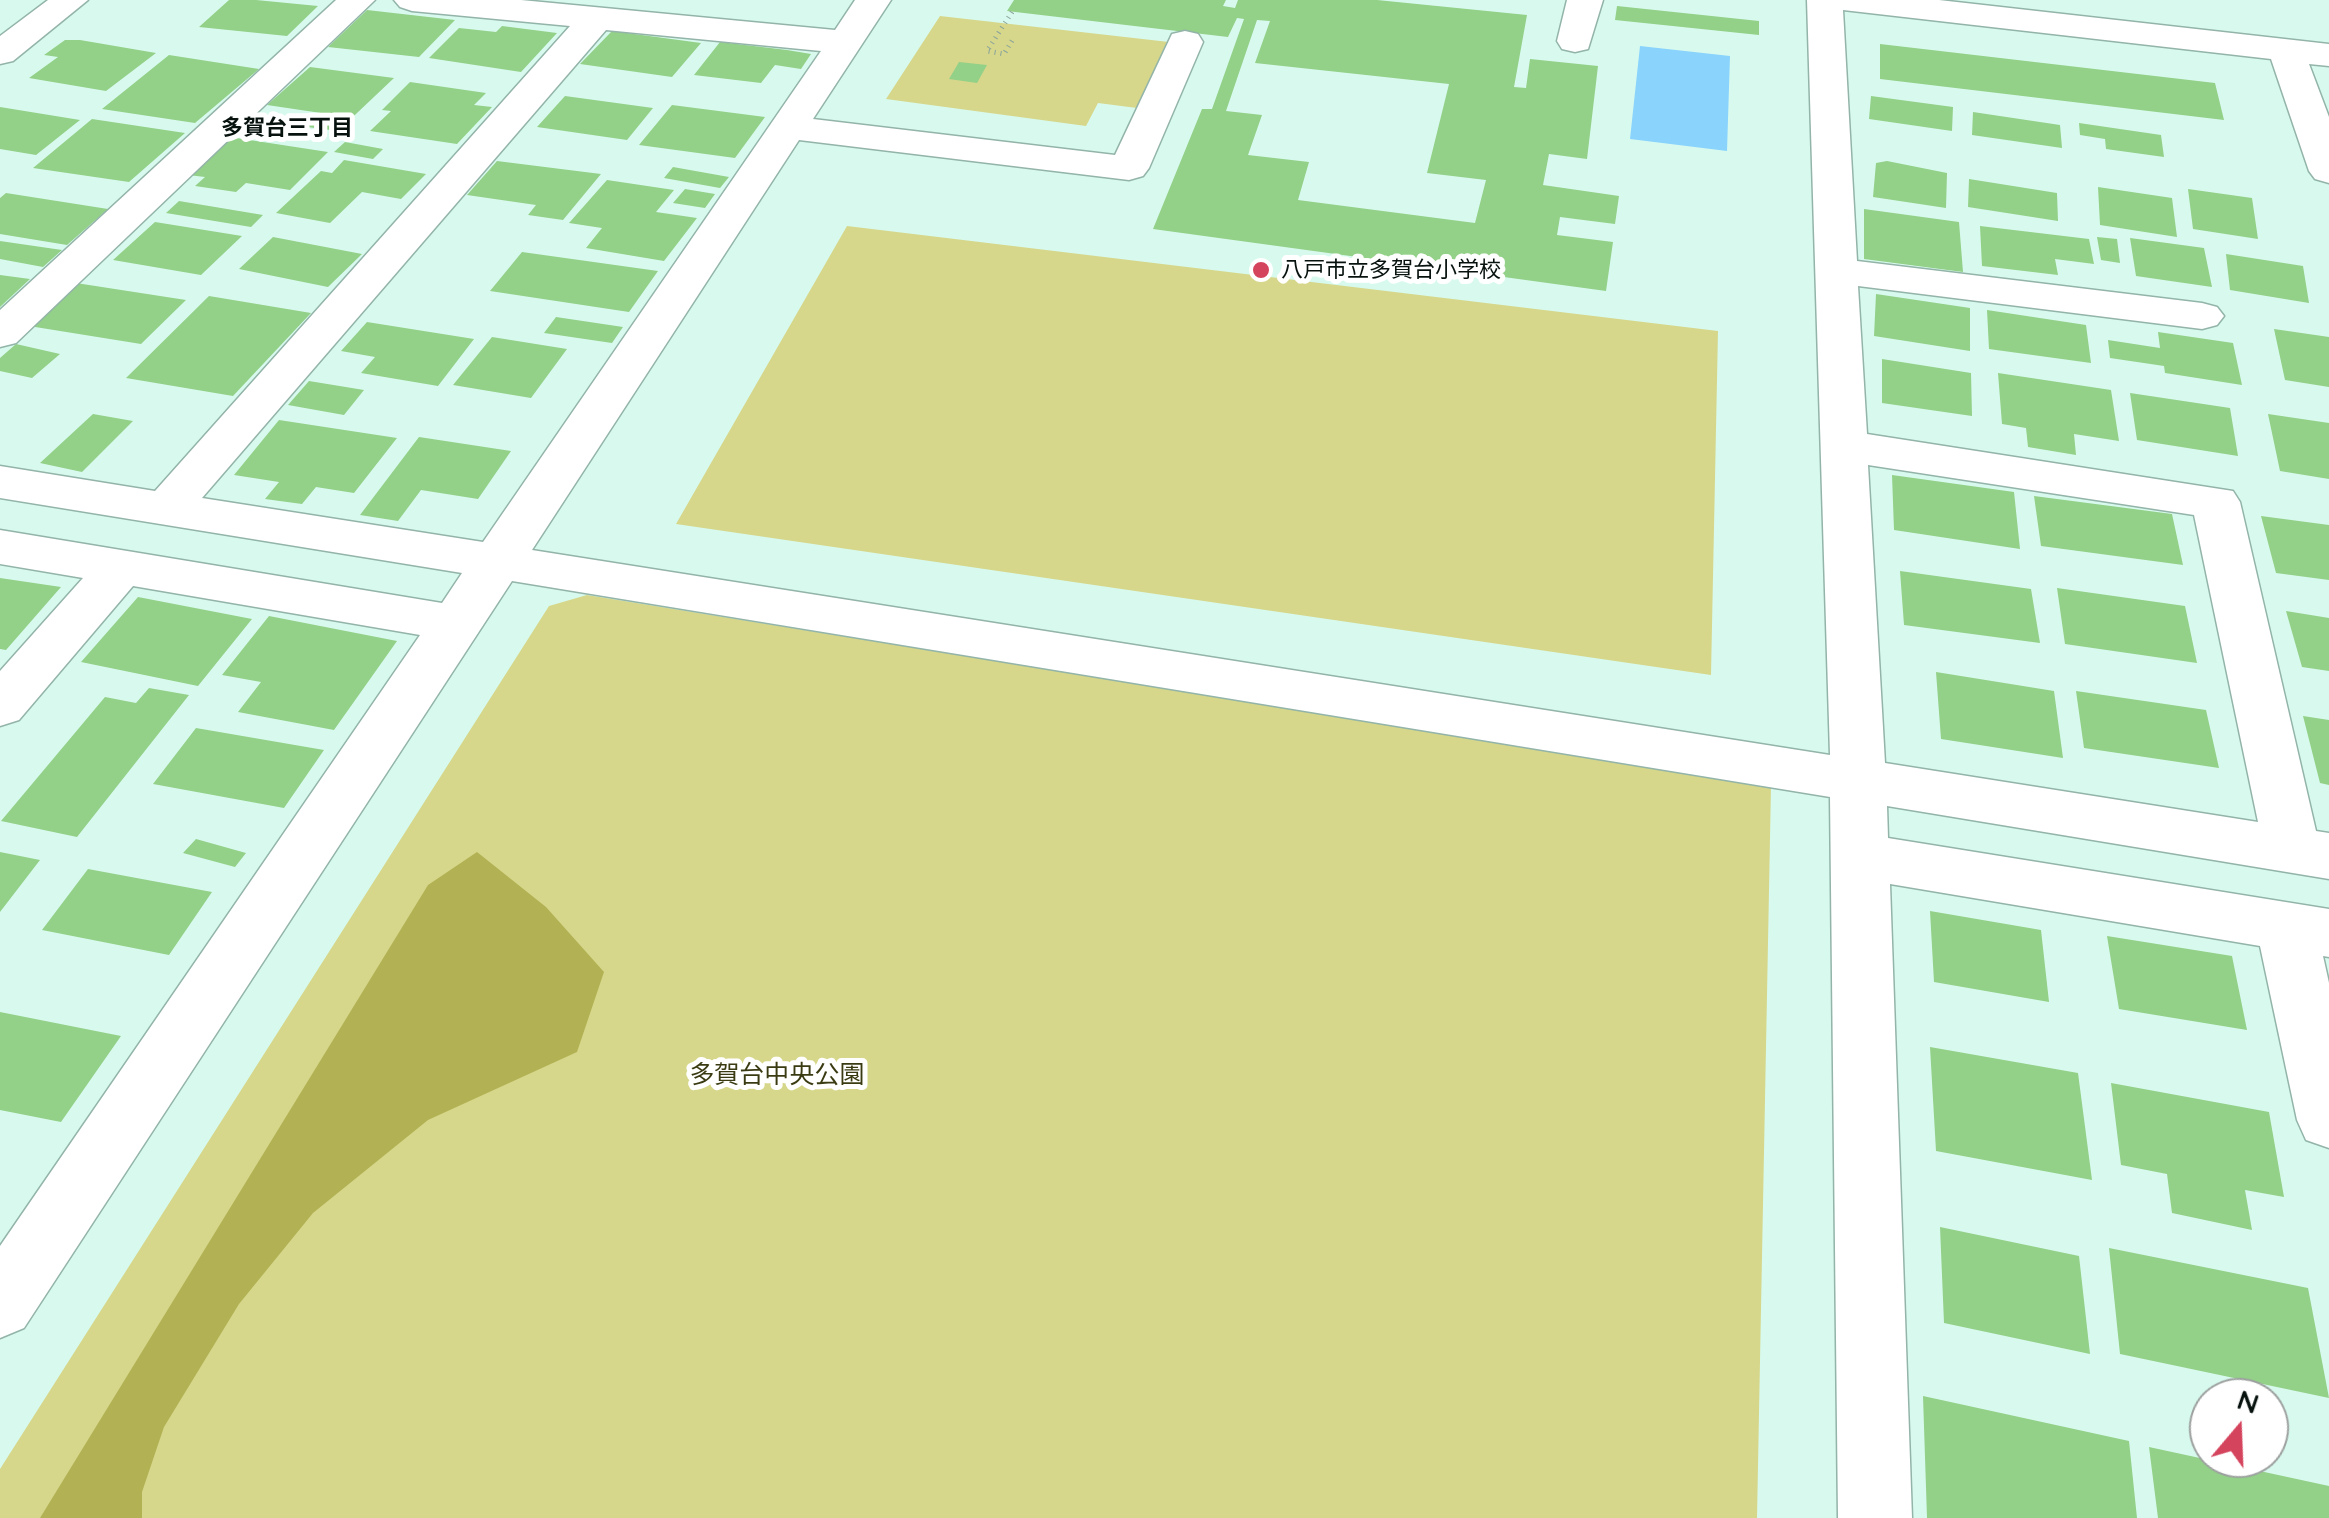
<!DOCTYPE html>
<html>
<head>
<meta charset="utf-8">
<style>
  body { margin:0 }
  #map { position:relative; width:2329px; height:1518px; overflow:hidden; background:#d8faee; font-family:Quicksand,sans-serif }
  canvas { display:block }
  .north { position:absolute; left:2189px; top:1378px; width:100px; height:100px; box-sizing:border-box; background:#fff; border:2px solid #9ca09f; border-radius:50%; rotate:19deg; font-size:28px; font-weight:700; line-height:40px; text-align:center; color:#07120f }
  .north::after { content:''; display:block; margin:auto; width:35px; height:45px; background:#d5445d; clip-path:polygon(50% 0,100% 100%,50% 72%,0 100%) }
</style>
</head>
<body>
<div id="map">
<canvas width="2329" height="1518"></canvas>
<div class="north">N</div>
</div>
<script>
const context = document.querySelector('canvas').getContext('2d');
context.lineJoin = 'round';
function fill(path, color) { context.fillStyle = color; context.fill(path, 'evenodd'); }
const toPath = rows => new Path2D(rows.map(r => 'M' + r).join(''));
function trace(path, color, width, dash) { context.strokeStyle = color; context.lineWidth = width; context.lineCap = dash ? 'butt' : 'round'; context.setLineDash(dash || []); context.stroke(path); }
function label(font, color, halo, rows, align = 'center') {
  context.font = font + ' Quicksand,"Noto Sans JP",sans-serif'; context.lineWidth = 10; context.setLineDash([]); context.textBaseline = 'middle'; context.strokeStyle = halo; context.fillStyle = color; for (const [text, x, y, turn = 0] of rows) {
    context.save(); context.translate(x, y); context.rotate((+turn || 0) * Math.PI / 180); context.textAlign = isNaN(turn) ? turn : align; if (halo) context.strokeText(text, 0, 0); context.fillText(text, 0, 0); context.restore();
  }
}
fill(toPath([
  [940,16,1169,42,1137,108,1098,103,1086,126,886,99],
  [847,226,1718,331,1711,675,676,524],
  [587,595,1771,786,1757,1518,0,1518,0,1469,549,606]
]), '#d6d78b');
fill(toPath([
  [477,852,546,907,604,972,577,1052,428,1120,313,1213,239,1304,164,1427,142,1492,142,1518,40,1518,428,885]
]), '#b2b254');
fill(toPath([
  [1640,46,1730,56,1727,151,1630,139]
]), '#89d3fd');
fill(toPath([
  [229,0,256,0,318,6,287,36,199,27],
  [1014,0,1226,0,1223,6,1235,8,1238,0,1377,0,1527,15,1514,87,1526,88,1530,59,1598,66,1587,159,1549,154,1543,185,1619,196,1615,224,1560,217,1557,235,1613,242,1606,291,1153,229,1202,109,1212,109,1244,19,1237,18,1228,37,1007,11],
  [1257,20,1270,21,1255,63,1449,84,1427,173,1486,180,1475,223,1298,200,1309,162,1248,155,1262,115,1226,111],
  [1617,6,1759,21,1759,35,1615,20],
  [367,10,455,20,419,57,328,47],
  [502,26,557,33,521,72,429,58,459,28,496,32],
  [612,31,701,43,672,77,580,64],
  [65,40,80,40,156,53,106,91,29,78,58,57,44,55],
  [720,42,787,50,811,54,801,69,775,65,761,83,694,75],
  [1880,44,2215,83,2224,120,1880,79],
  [169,55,259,69,195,123,102,109],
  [959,62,987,65,977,83,949,79],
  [310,67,394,78,338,131,307,127,321,113,267,105],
  [410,82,486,93,474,105,492,107,457,144,370,131,391,111,382,110],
  [565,96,653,108,627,140,537,127],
  [1871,96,1953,107,1952,131,1869,119],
  [672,105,765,117,735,158,639,145],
  [0,107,80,120,36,155,0,149],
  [1973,112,2060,125,2062,148,1972,135],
  [92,119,185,133,129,182,33,168],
  [2079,123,2161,135,2164,157,2106,149,2105,139,2080,135],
  [230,137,328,152,290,190,246,183,236,192,195,186,205,177,188,175],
  [345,142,383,149,373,159,334,152],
  [344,160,426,174,401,199,362,192,330,223,276,213,321,171,332,173],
  [497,161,601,174,563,220,528,215,536,205,467,195],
  [1887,161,1947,173,1946,208,1873,197,1876,163],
  [673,167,729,177,720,188,664,178],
  [1969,179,2057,193,2058,221,1968,207],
  [607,180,674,190,656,212,697,218,664,261,586,248,602,228,569,223],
  [2098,187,2172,198,2177,237,2100,225],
  [685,189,715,194,705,208,673,203],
  [2188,189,2252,198,2258,239,2193,229],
  [6,193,108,209,67,245,0,234,0,198],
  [179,201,263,215,251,227,166,213],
  [1864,209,1959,222,1963,272,1864,259],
  [155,222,242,236,201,275,113,260],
  [1980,226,2089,239,2094,264,2055,259,2058,275,1982,266],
  [273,237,362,254,328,287,239,269],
  [2097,237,2117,239,2120,263,2101,260],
  [2130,238,2204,248,2212,287,2136,276],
  [0,241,62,250,43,267,0,259],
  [522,252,658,271,629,312,490,291],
  [2226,254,2303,266,2309,303,2230,290],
  [0,275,30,279,0,307],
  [76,283,186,300,141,344,29,326],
  [1876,294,1970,308,1970,351,1874,336],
  [209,296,311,313,233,396,126,378],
  [1987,310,2086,325,2091,363,1989,349],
  [556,317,623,327,612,343,544,333],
  [367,322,474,339,438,386,361,373,375,357,341,351],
  [2274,329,2329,337,2329,387,2285,380],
  [2158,332,2233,343,2242,385,2165,373,2164,366,2110,358,2108,340,2160,348],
  [492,337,567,349,531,398,453,385],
  [16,344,60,354,32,378,0,371,0,358],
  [1882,359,1971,373,1972,416,1882,403],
  [1998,373,2111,390,2119,441,2074,434,2076,455,2028,447,2026,428,2002,424],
  [309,381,364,390,344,415,288,405],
  [2130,393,2230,408,2238,456,2137,440],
  [93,414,133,421,82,472,40,463],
  [2268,414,2329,423,2329,479,2280,471],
  [279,420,397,438,354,493,316,487,302,504,265,499,279,482,234,475],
  [419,437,511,451,478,499,421,490,398,521,360,515],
  [1892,475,2014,492,2020,549,1894,530],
  [2034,496,2172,514,2183,565,2041,546],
  [2261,516,2329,525,2329,580,2276,573],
  [1900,571,2031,589,2040,643,1904,625],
  [0,578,61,587,6,650,0,649],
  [2057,588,2185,606,2197,663,2065,644],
  [138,597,252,619,198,686,81,662],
  [2286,611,2329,618,2329,671,2302,667],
  [269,616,397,641,334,730,238,712,261,682,222,675],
  [1936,672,2054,691,2063,758,1941,739],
  [149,688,189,695,77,837,1,821,105,697,136,703],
  [2076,691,2206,710,2219,768,2084,748],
  [2303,716,2329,720,2329,785,2320,783],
  [196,728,324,750,284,808,153,784],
  [196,839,246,853,235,867,183,853],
  [0,852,40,860,0,912],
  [88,869,212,892,169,955,42,930],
  [1930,911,2041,930,2049,1002,1934,982],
  [2107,936,2232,956,2247,1030,2119,1009],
  [0,1012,121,1036,61,1122,0,1110],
  [1930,1047,2078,1073,2092,1180,1936,1151],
  [2111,1083,2269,1112,2284,1197,2245,1190,2252,1230,2172,1213,2167,1174,2121,1165],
  [1940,1227,2079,1256,2090,1354,1944,1323],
  [2109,1248,2308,1288,2329,1398,2120,1354],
  [1923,1396,2129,1441,2137,1518,1927,1518],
  [2149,1447,2329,1486,2329,1518,2158,1518]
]), '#93d088');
const minor = toPath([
  [48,0,88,0,13,61,0,64,0,36,48,0],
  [336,0,375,0,16,343,0,347,0,310,336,0],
  [394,0,521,0,835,30,855,0,891,0,813,119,1115,155,1172,34,1185,31,1198,34,1203,42,1149,168,1143,176,1129,180,799,140,532,550,1830,755,1807,0,1939,0,2329,44,2329,66,2309,64,2329,117,2329,183,2315,179,2309,171,2271,59,1843,10,1857,261,2202,303,2217,307,2224,316,2217,325,2202,329,1858,286,1867,434,2233,491,2240,502,2316,831,2329,833,2329,879,1887,806,1888,838,2329,909,2329,957,2323,956,2329,983,2329,1148,2306,1140,2297,1120,2260,946,1890,884,1912,1518,1838,1518,1830,797,512,581,24,1328,0,1338,0,1246,420,635,133,586,19,720,0,726,0,671,83,578,0,564,0,530,442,603,462,573,0,498,0,466,155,491,570,26,412,11,400,7,394,0],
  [606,30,821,51,483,542,202,498,606,30],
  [1868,465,2194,515,2258,822,1885,763,1868,465],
  [1567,0,1603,0,1588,49,1575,52,1562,49,1557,41,1567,0]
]);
trace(minor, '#93b4a8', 3);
trace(toPath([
  [1012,12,987,51,1004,54,1013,39]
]), '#8aa39b', 5, [1, 5]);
fill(minor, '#fff');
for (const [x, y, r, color] of [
  [1261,270,10,"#d5445d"]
]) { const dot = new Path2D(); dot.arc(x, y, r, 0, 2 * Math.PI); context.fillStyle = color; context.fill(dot); trace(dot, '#fff', 4); }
label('bold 22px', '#07120f', '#fff', [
  ["多賀台三丁目",287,128]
]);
label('22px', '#07120f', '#fff', [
  ["八戸市立多賀台小学校",1281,270]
], 'left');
label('25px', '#3b3b13', '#fff', [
  ["多賀台中央公園",777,1075]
]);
</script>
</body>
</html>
